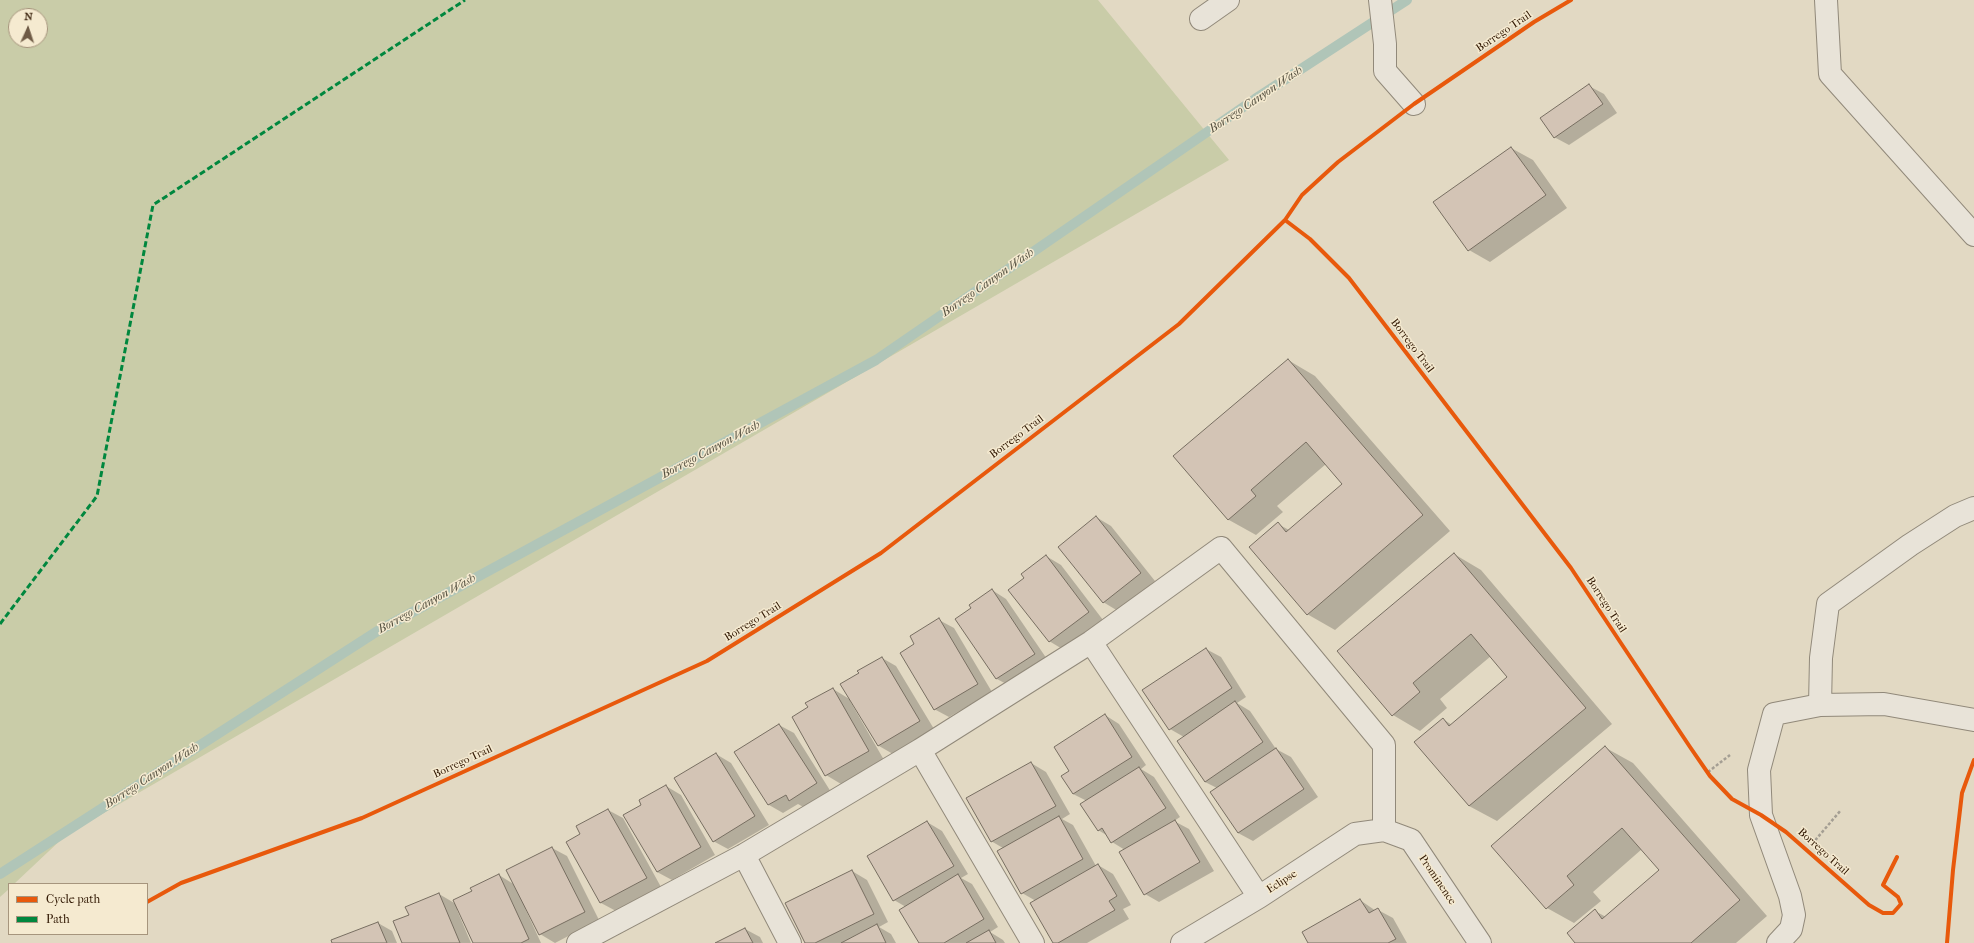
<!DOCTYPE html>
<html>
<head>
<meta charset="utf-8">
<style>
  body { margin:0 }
  #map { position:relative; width:1974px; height:943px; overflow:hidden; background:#e2d9c3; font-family:"IM FELL French Canon",serif }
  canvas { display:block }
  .legend { position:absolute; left:8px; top:883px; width:140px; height:52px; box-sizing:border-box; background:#f5ead0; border:1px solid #a6957d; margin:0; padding:5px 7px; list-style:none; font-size:12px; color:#2f1601 }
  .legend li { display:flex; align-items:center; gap:8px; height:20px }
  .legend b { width:20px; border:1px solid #a6957d }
  .north { position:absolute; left:8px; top:8px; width:40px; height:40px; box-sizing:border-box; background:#f5ead0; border:1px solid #a6957d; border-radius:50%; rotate:3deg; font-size:11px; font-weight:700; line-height:16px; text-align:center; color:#2f1601 }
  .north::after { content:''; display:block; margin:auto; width:14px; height:18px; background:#6e5a45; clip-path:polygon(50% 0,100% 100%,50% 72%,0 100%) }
</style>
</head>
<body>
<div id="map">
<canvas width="1974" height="943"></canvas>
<ul class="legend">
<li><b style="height:5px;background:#e8590c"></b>Cycle path</li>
<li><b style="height:5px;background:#00873e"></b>Path</li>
</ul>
<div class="north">N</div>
</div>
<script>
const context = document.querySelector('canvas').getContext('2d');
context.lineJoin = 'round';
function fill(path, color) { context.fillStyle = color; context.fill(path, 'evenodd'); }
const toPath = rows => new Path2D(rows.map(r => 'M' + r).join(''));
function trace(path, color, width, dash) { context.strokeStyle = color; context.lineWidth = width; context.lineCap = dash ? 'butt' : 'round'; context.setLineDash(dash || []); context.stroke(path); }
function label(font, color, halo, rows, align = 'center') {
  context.font = font + ' "IM FELL French Canon",serif'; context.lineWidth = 3; context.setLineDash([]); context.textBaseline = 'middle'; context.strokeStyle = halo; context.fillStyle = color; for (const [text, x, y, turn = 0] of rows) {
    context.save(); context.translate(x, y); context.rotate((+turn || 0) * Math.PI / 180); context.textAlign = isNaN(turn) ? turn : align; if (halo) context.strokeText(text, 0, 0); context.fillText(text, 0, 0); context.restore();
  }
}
fill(toPath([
  [0,0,1098,0,1229,160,66,835,14,884,9,884,9,889,0,897],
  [16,16,40,16,40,40,16,40]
]), '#c9cca8');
fill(toPath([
  [1589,86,1604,94,1617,113,1569,145,1554,137],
  [1511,148,1533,160,1567,208,1490,262,1469,250],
  [1288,360,1315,376,1450,531,1335,630,1307,614,1278,524,1289,530,1343,484,1326,464,1277,506,1283,512,1256,535,1229,520,1175,456],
  [1096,517,1111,526,1155,581,1118,611,1103,602],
  [1454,554,1481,570,1612,724,1497,821,1469,806,1416,742,1443,719,1452,725,1509,677,1491,656,1440,699,1447,708,1420,731,1393,715],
  [1046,556,1061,565,1103,620,1064,650,1049,641,1025,578],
  [992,590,1006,599,1049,662,1012,687,997,679,957,619,972,608],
  [939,620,954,628,992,692,949,717,934,709,916,645],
  [1206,649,1221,657,1246,697,1237,703,1250,711,1276,749,1291,757,1318,797,1253,841,1238,833,1217,788,1205,782,1184,737,1170,729],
  [882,658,896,666,934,729,893,754,879,746,851,700,850,701,884,760,841,784,826,775,809,708,833,689,851,700,861,674],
  [1105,715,1119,724,1146,765,1141,769,1154,777,1180,817,1174,821,1189,829,1214,871,1159,902,1145,894,1125,850,1112,842,1108,836,1098,830,1087,801,1073,794,1070,771],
  [779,725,794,733,831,792,805,808,798,804,783,813,769,805,736,753],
  [1606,748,1633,763,1767,916,1736,943,1577,943,1595,911,1606,917,1660,870,1642,849,1593,892,1601,901,1574,923,1547,908],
  [716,754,731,763,769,825,728,849,713,841],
  [1031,763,1046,772,1070,814,1062,819,1073,825,1096,866,1098,865,1113,874,1131,905,1123,909,1129,919,1087,943,1054,943,1036,901,1022,893,1003,848,991,841],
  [666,786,681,795,715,855,672,880,657,872,642,805],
  [608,810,623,818,661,887,616,911,601,903,568,842,582,835],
  [927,822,942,831,968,874,961,878,972,884,998,927,990,932,1003,940,1005,943,920,943,906,907,894,900],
  [552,848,567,856,599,920,555,943,540,934,527,907,525,908,541,943,474,943,459,909,457,910,471,943,404,943,410,916,439,894,456,904,499,875,515,885],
  [852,871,867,880,888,922,879,927,891,934,896,943,806,943],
  [1360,900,1376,911,1378,910,1393,918,1407,943,1310,943],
  [378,923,392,931,397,943,333,943],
  [745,929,760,937,763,943,717,943]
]), '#0003');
trace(toPath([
  [0,874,376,632,876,360,1255,99,1407,0]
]), '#b0c5b8', 10);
const building = toPath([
  [1589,84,1603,104,1554,138,1540,118,1589,84],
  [1511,147,1546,195,1468,251,1433,202,1511,147],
  [1288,359,1423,515,1307,615,1249,547,1278,522,1286,532,1342,484,1306,442,1251,490,1256,496,1228,520,1173,456,1288,359],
  [1096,516,1141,573,1103,603,1058,547,1096,516],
  [1454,553,1586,708,1469,806,1414,742,1443,718,1449,726,1507,677,1471,634,1413,683,1420,692,1392,716,1337,651,1454,553],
  [1046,555,1089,612,1049,642,1008,590,1024,578,1021,574,1046,555],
  [992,589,1035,654,996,679,955,619,971,608,969,605,992,589],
  [939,618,978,684,934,710,900,653,914,644,910,636,939,618],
  [1206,648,1232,688,1169,730,1142,690,1206,648],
  [882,657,920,721,878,746,840,684,859,673,857,671,882,657],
  [833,688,869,751,825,776,792,717,808,707,805,703,833,688],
  [1235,701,1263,742,1205,782,1177,741,1235,701],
  [1105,714,1132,757,1073,794,1061,776,1069,771,1054,747,1105,714],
  [779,724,817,783,789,801,786,795,768,805,734,752,779,724],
  [1605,746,1740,900,1691,943,1575,943,1567,933,1595,909,1602,919,1659,870,1622,828,1567,876,1574,885,1546,909,1491,846,1605,746],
  [1276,748,1304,789,1238,833,1210,792,1276,748],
  [716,753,755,816,713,842,674,778,716,753],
  [1031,762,1056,806,991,842,966,798,1031,762],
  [1139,767,1166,808,1111,843,1102,828,1098,831,1080,804,1139,767],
  [666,785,701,847,657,872,623,815,641,805,639,800,666,785],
  [608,809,647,878,600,903,566,842,580,834,576,826,608,809],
  [1059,816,1083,859,1021,894,997,851,1059,816],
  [1175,820,1200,862,1144,895,1119,852,1175,820],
  [927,821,954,866,893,901,867,856,927,821],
  [552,847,585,912,539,935,506,870,552,847],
  [1098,864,1117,896,1109,901,1115,910,1058,943,1053,943,1030,903,1098,864],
  [852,870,874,914,815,943,805,943,785,903,852,870],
  [499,874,529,939,521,943,473,943,453,900,472,891,470,888,499,874],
  [958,874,984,919,944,943,919,943,899,910,958,874],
  [439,893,460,943,402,943,393,921,409,915,405,907,439,893],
  [1360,899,1369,913,1378,908,1396,939,1388,943,1308,943,1302,932,1360,899],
  [378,922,387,943,332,943,331,940,378,922],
  [877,924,886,943,841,943,877,924],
  [745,928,753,943,715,943,745,928],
  [989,930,996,943,966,943,989,930]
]);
fill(building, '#d3c4b5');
trace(building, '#776e61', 1);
const minor = toPath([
  [1380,0,1385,44,1385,71,1414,104],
  [1826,0,1830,74,1974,235],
  [1201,19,1228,0],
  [1091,642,1259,897],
  [1820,705,1821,658,1828,604,1910,545,1955,516,1974,508],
  [920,750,1033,943],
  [1384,830,1411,840,1480,943],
  [744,855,790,943],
  [578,943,744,855,920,750,1091,642,1221,548,1384,745,1384,830],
  [1182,943,1259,897,1355,834,1384,830],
  [1778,943,1791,929,1794,915,1790,896,1761,815,1759,770,1774,714,1820,705,1884,704,1974,720]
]);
trace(minor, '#91897a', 24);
trace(toPath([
  [1708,772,1730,755],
  [1812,844,1841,810]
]), '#a49e93', 2.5, [3, 2]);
trace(minor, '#e8e3d8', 22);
trace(toPath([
  [0,624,97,496,153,205,465,0]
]), '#00873e', 3, [6, 3]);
trace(toPath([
  [1285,220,1302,195,1338,162,1414,104,1534,22,1571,0],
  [147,902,181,883,362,818,707,661,881,553,1179,324,1285,220,1310,239,1349,278,1571,568,1690,747,1710,776,1732,799,1761,815,1786,832,1869,905,1883,913,1893,913,1901,904,1898,897,1883,885,1897,857],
  [1947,943,1953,870,1962,793,1974,760]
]), '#e8590c', 4);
label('11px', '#2f1601', '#f5ead0', [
  ["Borrego Trail",1504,32,-34],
  ["Borrego Trail",1412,346,53],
  ["Borrego Trail",1017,437,-37],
  ["Borrego Trail",1606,605,57],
  ["Borrego Trail",753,622,-32],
  ["Borrego Trail",463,762,-25],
  ["Borrego Trail",1823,852,42],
  ["Prominence",1437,880,56],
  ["Eclipse",1282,882,-33]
]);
label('italic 12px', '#545040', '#f5ead0', [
  ["Borrego Canyon Wash",1256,100,-34],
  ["Borrego Canyon Wash",988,283,-35],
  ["Borrego Canyon Wash",711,450,-28],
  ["Borrego Canyon Wash",427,604,-29],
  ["Borrego Canyon Wash",152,776,-33]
]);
</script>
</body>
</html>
